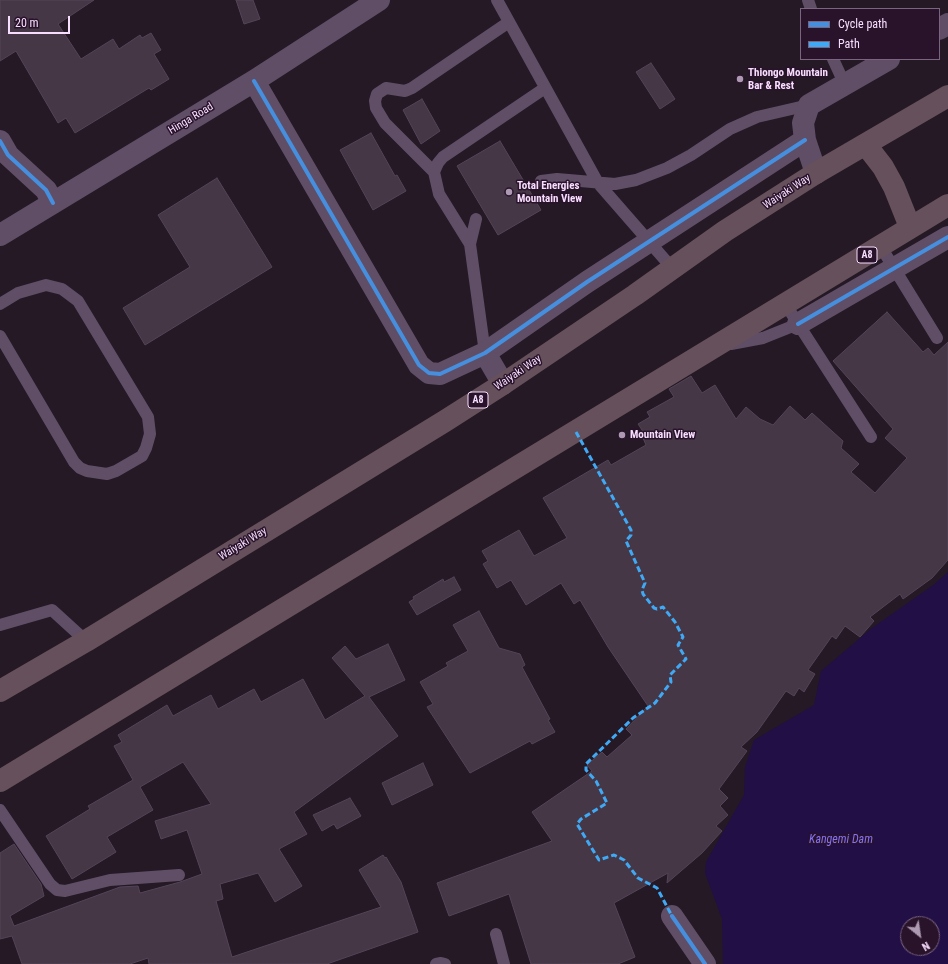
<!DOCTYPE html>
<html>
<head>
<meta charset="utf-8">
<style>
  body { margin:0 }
  #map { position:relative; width:948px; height:964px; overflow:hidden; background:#241925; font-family:"Roboto Condensed",sans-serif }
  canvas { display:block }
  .legend { position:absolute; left:800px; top:8px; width:140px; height:52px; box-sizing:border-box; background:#28132b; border:1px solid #7b647f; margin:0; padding:5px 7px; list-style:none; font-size:12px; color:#f8defe }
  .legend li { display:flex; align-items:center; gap:8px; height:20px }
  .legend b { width:20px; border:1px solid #7b647f }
  .north { position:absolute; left:900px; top:916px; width:40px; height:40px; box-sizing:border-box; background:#28132b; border:1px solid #7b647f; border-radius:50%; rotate:150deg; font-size:11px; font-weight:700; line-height:16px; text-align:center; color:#f8defe }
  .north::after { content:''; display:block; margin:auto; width:14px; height:18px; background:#ae99b2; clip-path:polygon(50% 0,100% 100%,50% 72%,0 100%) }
  .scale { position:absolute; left:8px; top:16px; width:62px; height:18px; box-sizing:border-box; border:2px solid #f8defe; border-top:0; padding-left:5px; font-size:12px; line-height:14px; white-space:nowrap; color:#f8defe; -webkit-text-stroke:3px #28132b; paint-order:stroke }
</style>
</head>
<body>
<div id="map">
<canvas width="948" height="964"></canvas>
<ul class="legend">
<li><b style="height:5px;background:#468fdf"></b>Cycle path</li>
<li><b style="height:5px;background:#3fa9f5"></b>Path</li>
</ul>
<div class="north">N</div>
<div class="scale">20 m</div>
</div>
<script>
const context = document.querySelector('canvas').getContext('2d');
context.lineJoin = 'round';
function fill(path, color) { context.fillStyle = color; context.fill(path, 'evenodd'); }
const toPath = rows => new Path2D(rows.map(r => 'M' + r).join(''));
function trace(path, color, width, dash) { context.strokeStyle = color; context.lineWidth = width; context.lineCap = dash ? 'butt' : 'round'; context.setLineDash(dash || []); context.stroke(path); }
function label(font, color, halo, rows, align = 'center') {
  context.font = font + ' "Roboto Condensed",sans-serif'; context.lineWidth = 3; context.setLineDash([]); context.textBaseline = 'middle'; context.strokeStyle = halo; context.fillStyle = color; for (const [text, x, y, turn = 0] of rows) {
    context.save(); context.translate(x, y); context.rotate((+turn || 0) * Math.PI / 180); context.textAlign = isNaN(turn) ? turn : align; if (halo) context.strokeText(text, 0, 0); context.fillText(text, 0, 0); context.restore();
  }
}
fill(toPath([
  [948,572,948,964,723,964,722,919,705,873,706,862,744,795,745,767,754,740,814,705,821,671,872,628,932,586],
  [908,924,932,924,932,948,908,948]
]), '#210f46');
const building = toPath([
  [0,0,94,0,58,24,81,59,113,39,119,49,140,35,142,38,151,33,161,50,154,54,169,79,151,90,149,88,75,133,66,118,58,123,16,51,0,61,0,0],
  [236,0,253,0,260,19,244,24,236,0],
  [651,63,675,99,660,109,636,72,651,63],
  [422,99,440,131,421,144,403,110,422,99],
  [371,133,395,176,397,175,406,191,373,210,340,150,371,133],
  [500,141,541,210,498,235,457,166,500,141],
  [217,178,272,267,145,345,123,308,190,267,158,215,217,178],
  [887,312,923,352,928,348,934,355,948,342,948,560,932,578,903,599,900,594,870,617,874,621,860,637,845,626,836,639,832,636,808,670,815,674,804,692,799,688,794,696,786,691,757,732,741,747,747,751,719,789,728,798,720,806,728,815,716,826,722,831,702,853,667,883,668,873,614,903,635,957,618,964,531,964,509,894,449,916,437,883,552,841,532,812,592,771,587,765,602,752,607,757,632,735,626,729,648,706,608,647,580,600,574,604,561,583,526,605,511,580,497,588,483,564,488,561,482,551,519,530,534,556,567,538,543,498,608,460,611,465,646,445,643,438,646,436,638,424,650,417,647,412,674,397,669,389,691,376,702,393,715,385,736,419,746,407,760,419,773,425,790,406,805,420,812,413,843,441,841,448,859,464,851,472,875,493,907,458,885,438,893,429,833,361,887,312],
  [454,577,461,590,417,615,409,602,414,599,413,597,443,579,444,582,454,577],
  [479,611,499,648,520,654,525,665,522,667,550,719,548,720,555,732,532,744,530,741,470,773,427,707,433,704,420,682,448,666,446,663,468,651,453,625,479,611],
  [388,644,405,680,369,697,398,736,294,812,307,834,279,849,302,886,275,902,258,873,220,884,223,899,216,901,232,957,381,907,359,870,383,855,385,858,386,857,401,882,418,932,327,964,149,964,148,958,130,964,22,964,12,936,0,939,0,853,14,844,41,884,44,896,10,916,14,926,120,887,138,886,140,893,180,882,202,874,187,830,161,839,155,821,211,804,183,762,140,787,153,810,107,837,116,852,72,879,46,836,90,809,88,806,133,780,114,746,122,742,118,735,167,705,173,716,211,695,218,709,254,689,261,702,303,679,325,720,365,696,332,658,345,646,356,659,388,644],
  [423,763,433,785,392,805,382,783,423,763],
  [350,798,361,816,337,829,334,824,322,831,313,815,350,798]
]);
fill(building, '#453746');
trace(building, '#554458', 1);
trace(toPath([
  [497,0,598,183,673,269],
  [808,0,811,9],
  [833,59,845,85],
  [434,172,385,123,376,108,375,101,377,94,386,88,405,91,412,88,509,22],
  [541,181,557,179,615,184,636,180,667,168,691,155,730,129,757,117,809,105],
  [476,219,470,244,485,353],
  [470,244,439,194,434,172,438,163,443,157,545,88],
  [881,247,937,338],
  [0,304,18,293,46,285,62,289,78,301,148,417,150,434,146,448,142,456,116,471,107,474,87,471,80,468,74,462,0,336],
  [786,305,871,437],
  [731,344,763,338,798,324],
  [0,625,52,610,86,641],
  [0,810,50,884,57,890,65,891,110,880,179,875],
  [496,934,504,964],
  [436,964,441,963,445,964]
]), '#604e66', 12);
trace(toPath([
  [939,29,948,24],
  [254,81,419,365,429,373,440,374,485,353,587,282,805,140],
  [0,141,8,155,46,190,53,203],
  [816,173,805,140,803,123,809,105,889,59],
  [0,235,254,81,379,0],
  [798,324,948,237],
  [485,353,503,384],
  [672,916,705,964]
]), '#604e66', 22);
trace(toPath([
  [866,145,883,167,894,187,910,227],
  [0,691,86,641,445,421,503,384,635,295,725,231,816,173,948,96],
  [0,781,948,205]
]), '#65505c', 22);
trace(toPath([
  [576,432,631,530,631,535,626,541,645,583,642,590,643,594,654,608,657,609,663,607,675,622,683,637,678,645,686,659,670,675,671,682,655,703,633,718,586,764,586,770,596,781,607,803,581,819,577,824,599,860,614,855,624,860,638,878,657,888,672,916]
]), '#3fa9f5', 3, [6, 3]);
trace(toPath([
  [254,81,419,365,429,373,440,374,485,353,587,282,805,140],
  [0,141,8,155,46,190,53,203],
  [798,324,948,237],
  [672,916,705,964]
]), '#468fdf', 4);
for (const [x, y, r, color] of [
  [740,79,4,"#ae99b2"],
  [509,192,4,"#ae99b2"],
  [622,435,4,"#ae99b2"]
]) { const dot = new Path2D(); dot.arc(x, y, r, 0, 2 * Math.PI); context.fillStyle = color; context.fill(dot); trace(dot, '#28132b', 1.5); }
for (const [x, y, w] of [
  [867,255,20],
  [478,400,20]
]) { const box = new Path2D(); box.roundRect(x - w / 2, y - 8, w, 16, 3); context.fillStyle = '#28132b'; context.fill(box); trace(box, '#f8defe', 1); }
label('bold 10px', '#f8defe', null, [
  ["A8",867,255],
  ["A8",478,400]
]);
label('bold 11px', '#f8defe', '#28132b', [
  ["Thiongo Mountain",748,73],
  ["Bar & Rest",748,86],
  ["Total Energies",517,186],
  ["Mountain View",517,199],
  ["Mountain View",630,435]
], 'left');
label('11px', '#f8defe', '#28132b', [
  ["Hinga Road",191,119,-31],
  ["Waiyaki Way",787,192,-33],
  ["Waiyaki Way",518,373,-34],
  ["Waiyaki Way",243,544,-31]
]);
label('italic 12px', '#8671f9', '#28132b', [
  ["Kangemi Dam",841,840]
]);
</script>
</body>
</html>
